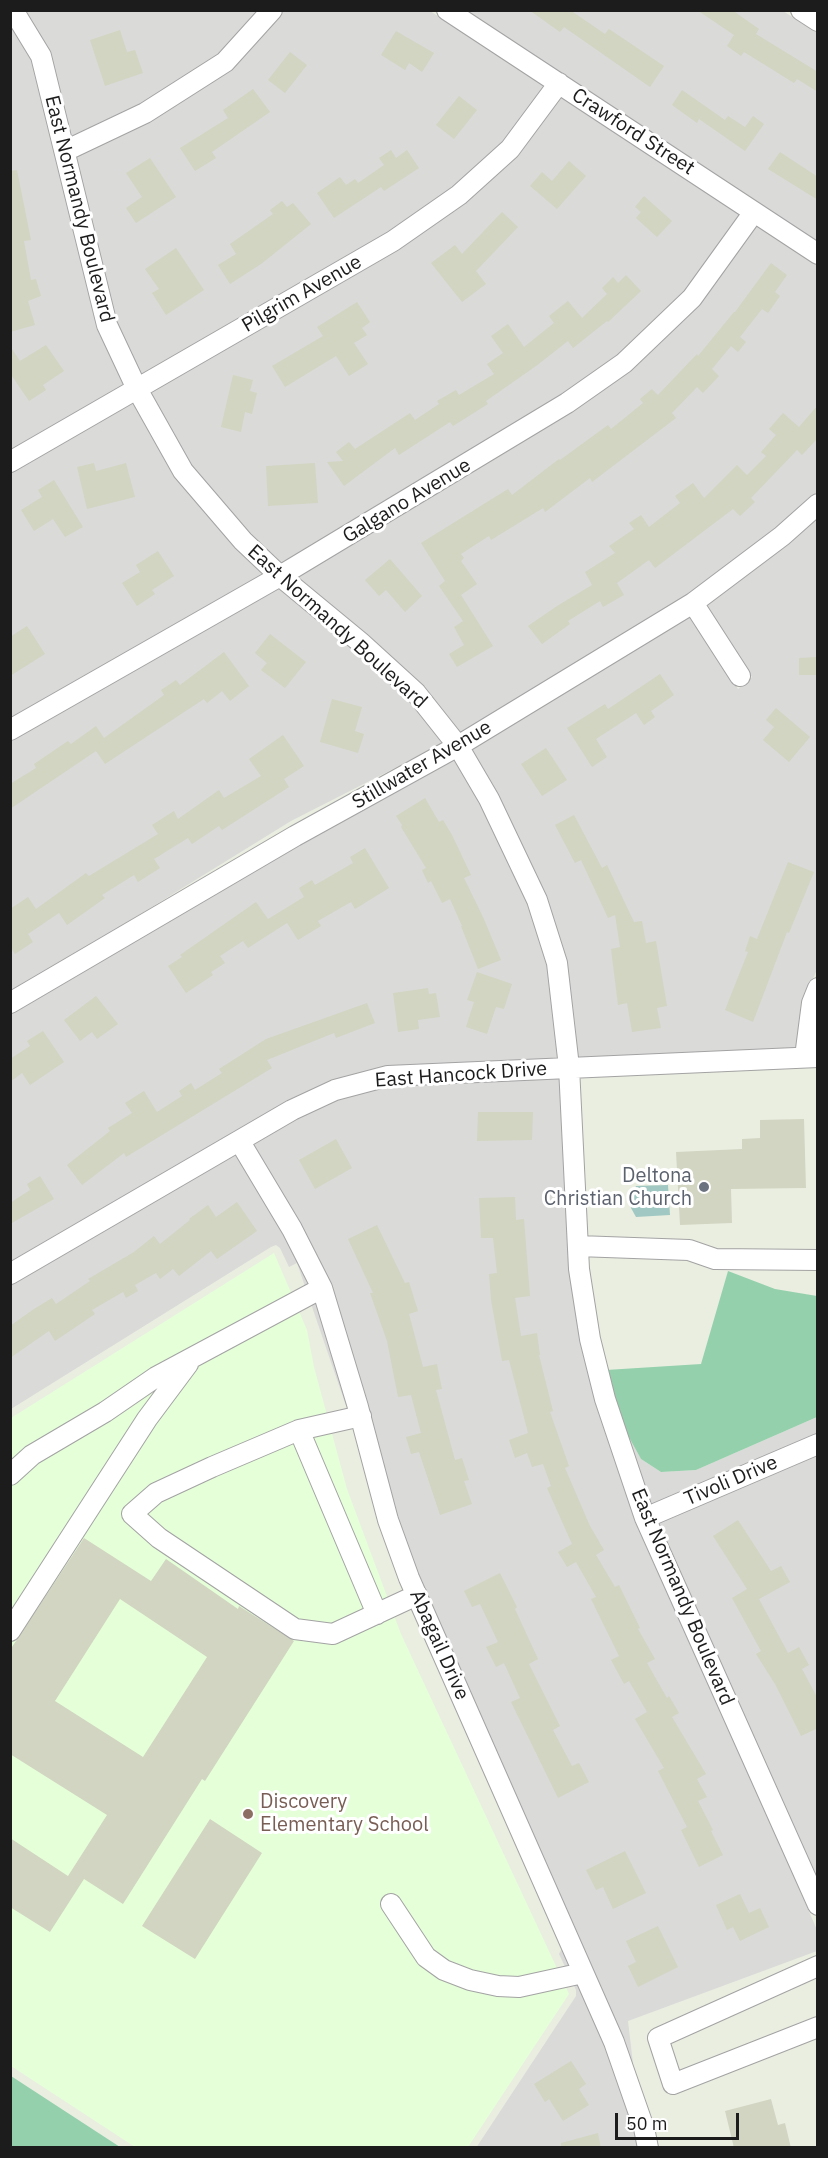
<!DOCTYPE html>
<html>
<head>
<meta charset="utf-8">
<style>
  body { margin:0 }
  #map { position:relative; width:828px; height:2158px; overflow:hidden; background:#eaeee1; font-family:"IBM Plex Sans",sans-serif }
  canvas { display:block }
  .frame { position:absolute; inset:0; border:12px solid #1c1c1c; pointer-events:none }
  .scale { position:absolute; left:615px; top:2113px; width:124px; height:27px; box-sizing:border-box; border:3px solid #1c1c1c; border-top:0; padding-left:8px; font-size:18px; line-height:21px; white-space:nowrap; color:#1c1c1c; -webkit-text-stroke:4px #fff; paint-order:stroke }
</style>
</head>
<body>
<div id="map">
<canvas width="828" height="2158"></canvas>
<div class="frame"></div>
<div class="scale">50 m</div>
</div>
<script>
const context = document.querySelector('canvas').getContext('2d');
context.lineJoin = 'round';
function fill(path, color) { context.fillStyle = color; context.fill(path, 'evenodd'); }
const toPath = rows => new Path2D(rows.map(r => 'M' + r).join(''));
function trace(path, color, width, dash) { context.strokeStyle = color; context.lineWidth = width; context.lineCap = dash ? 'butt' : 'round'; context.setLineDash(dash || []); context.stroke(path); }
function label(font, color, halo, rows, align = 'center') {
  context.font = font + ' "IBM Plex Sans",sans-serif'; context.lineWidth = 6; context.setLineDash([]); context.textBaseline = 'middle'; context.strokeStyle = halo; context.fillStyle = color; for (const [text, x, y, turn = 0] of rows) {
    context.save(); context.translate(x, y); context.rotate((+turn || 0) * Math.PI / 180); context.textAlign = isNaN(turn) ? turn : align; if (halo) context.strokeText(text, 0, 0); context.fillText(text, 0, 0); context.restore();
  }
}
fill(toPath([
  [24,11,260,11,220,55,142,105,71,138],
  [281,11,430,11,546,86,504,143,455,188,389,233,141,377,115,321,75,156],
  [465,11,783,11,817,33,817,242],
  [10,24,32,61,98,329,125,386,10,452],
  [560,95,741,215,686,292,619,357,564,395,282,564,250,534,190,464,149,392,396,249],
  [755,224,817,265,817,492,777,530,688,595,461,734,366,635,296,576,572,411],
  [133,402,265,574,11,720,10,472],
  [817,515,818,967,804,1000,798,1048,577,1058,546,897,497,794,471,748,689,615,738,689,752,677,705,604],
  [278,587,354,650,409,700,444,743,291,821,11,994,11,740],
  [454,757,481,804,529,905,548,966,559,1058,389,1067,11,1264,11,1015,298,837],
  [561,1077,570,1271,596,1403,638,1529,743,1758,817,1930,817,1951,628,2021,634,2072,417,1574,396,1516,299,1224,253,1144,295,1118,337,1099,388,1086],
  [237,1154,284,1235,314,1292,358,1441,297,1263,289,1267,280,1248,276,1245,271,1247,11,1409,11,1284],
  [817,1417,817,1434,650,1505,625,1430,641,1459,661,1472,696,1470],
  [817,1453,817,1882,657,1522],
  [562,1948,605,2046,639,2147,476,2148,576,1996,576,1990,559,1954]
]), '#dadad9');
fill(toPath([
  [274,1253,307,1330,314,1367,347,1489,401,1634,569,1994,468,2147,135,2147,11,2066,11,1418]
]), '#e5ffd9');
fill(toPath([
  [728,1271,775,1289,817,1296,817,1417,696,1470,661,1472,641,1459,625,1430,606,1370,701,1364],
  [11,2076,120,2147,11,2147]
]), '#94d0ac');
fill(toPath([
  [668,1185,670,1215,636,1217,631,1208,630,1198,636,1186]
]), '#a1c8c2');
fill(toPath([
  [529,10,570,10,605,34,609,29,664,66,650,87,564,27,560,32],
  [697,10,732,10,759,29,756,34,818,72,818,92,797,79,794,83,744,52,741,56,727,46,734,35],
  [120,30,127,52,135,50,143,73,105,86,90,40],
  [396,31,434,53,422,72,409,63,405,70,381,55],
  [290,52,307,65,285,93,268,80],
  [253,89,270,112,212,152,216,158,195,171,180,148,228,118,223,110],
  [682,90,725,120,728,116,745,127,753,116,764,124,745,151,699,119,697,123,672,105],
  [459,96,477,110,454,139,436,125],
  [391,150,396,158,407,150,419,168,384,191,381,187,334,218,317,193,340,177,346,185,355,179,358,183,384,165,379,158],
  [780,152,818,177,818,200,768,169],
  [150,158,176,197,136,223,126,208,142,197,126,173],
  [569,161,586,176,557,209,530,186,542,172,552,181],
  [17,170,31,240,24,241,31,280,36,279,41,296,28,301,35,325,10,332,10,171],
  [644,196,672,221,657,237,636,218,641,212,635,207],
  [282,201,287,207,293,203,311,224,261,264,230,284,218,265,236,254,230,244,273,214,270,210],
  [502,212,518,227,476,271,486,284,462,302,431,263,455,245,462,254],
  [176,248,204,290,166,315,152,293,159,289,145,269],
  [771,263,787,275,775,292,780,296,768,313,762,309,740,337,746,342,738,352,731,346,712,369,719,376,703,393,697,387,672,413,676,418,592,482,590,478,545,512,543,508,491,540,489,536,461,554,464,558,461,561,477,584,461,595,493,646,457,667,449,654,464,645,454,627,463,621,439,586,445,581,421,543,508,489,512,495,559,459,560,460,608,425,611,429,643,403,640,399,652,389,658,395,697,354,698,356,734,312,735,312],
  [626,275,641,291,608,322,607,321,573,348,568,341,536,366,486,401,488,404,453,426,450,422,399,455,395,448,344,486,327,462,343,461,336,452,349,442,355,449,410,413,415,420,439,404,437,401,456,390,459,395,494,374,487,364,503,353,491,336,508,324,524,347,554,323,549,316,568,301,582,318,607,294,602,288,613,277,618,283],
  [357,302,370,322,362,328,367,335,354,343,368,364,349,376,336,356,285,387,272,366,323,336,317,327],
  [46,345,64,371,43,385,46,390,29,401,10,373,10,346,20,361],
  [233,375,253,380,250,391,257,393,252,414,245,412,241,432,221,427],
  [818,405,818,438,802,455,797,450,751,498,755,502,740,516,733,509,655,568,649,560,617,583,624,595,603,607,600,601,568,621,570,624,542,644,528,626,557,606,592,585,585,572,615,553,609,546,634,529,629,523,641,515,649,527,680,503,675,496,693,483,704,498,737,465,747,475,766,456,761,452,776,435,769,429,783,413,799,427],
  [94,463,96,471,126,463,135,497,87,509,77,467],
  [315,463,318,503,268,506,266,466],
  [54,480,83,527,65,537,53,519,34,531,21,510,42,497,38,490],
  [158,551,174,576,152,590,155,594,137,606,122,583,140,572,136,565],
  [390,559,422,596,405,612,386,590,379,596,365,580],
  [27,626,45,654,10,676,10,637],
  [270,634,306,662,285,688,261,670,267,663,255,653],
  [224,652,249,686,230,701,222,691,207,703,204,699,105,764,96,751,10,809,10,784,36,768,34,764,68,741,71,744,96,726,104,738,164,695,161,690,176,680,180,685],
  [818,657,818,675,799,675,799,658],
  [660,674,674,695,651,711,655,717,644,725,636,713,596,739,607,757,592,767,567,728,605,704,608,709],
  [332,699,362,707,355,731,364,734,358,753,320,742],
  [776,708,810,737,789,762,763,740,774,727,766,720],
  [283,735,304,766,284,779,289,787,222,830,219,826,192,844,188,838,154,859,160,868,138,882,134,875,102,895,105,898,67,925,59,913,28,934,33,942,15,954,10,946,10,909,28,897,36,909,86,873,89,876,158,834,152,825,174,811,178,819,219,790,224,798,261,776,249,759],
  [546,748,567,780,542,796,521,764],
  [425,798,439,822,443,820,452,835,471,875,464,878,483,917,501,960,478,969,461,926,462,926,450,899,442,903,431,881,428,883,422,870,426,868,401,827,402,825,396,816],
  [574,815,602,868,607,865,634,922,642,921,646,943,656,941,667,1006,657,1008,661,1028,632,1032,627,1003,618,1005,611,949,620,947,615,915,608,918,581,860,575,863,555,825],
  [365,848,389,888,355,909,351,902,318,921,321,926,298,940,287,923,248,948,243,941,220,956,225,963,211,972,213,975,186,993,168,966,182,957,180,955,256,902,268,919,304,897,299,888,312,880,315,885,353,863,350,857],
  [788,862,814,872,789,933,787,932,753,1022,725,1010,748,952,745,951,750,936,757,939],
  [477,972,512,984,504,1009,496,1007,487,1034,466,1027,474,1002,467,1000],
  [428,988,429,994,436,993,440,1017,418,1020,419,1029,398,1032,393,993],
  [96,996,118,1024,97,1039,92,1032,80,1041,64,1020],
  [367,1003,375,1023,336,1038,334,1033,267,1060,272,1068,126,1157,124,1153,82,1185,67,1165,110,1131,108,1128,132,1113,125,1103,144,1091,157,1112,182,1096,179,1091,191,1083,195,1090,222,1073,219,1069,266,1039],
  [43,1031,64,1062,30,1085,22,1073,10,1082,10,1059,30,1046,27,1041],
  [478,1112,533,1112,532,1140,477,1141],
  [804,1119,806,1188,731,1189,732,1223,680,1225,676,1152,742,1149,742,1139,760,1138,760,1120],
  [336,1139,352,1168,315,1189,299,1160],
  [40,1176,54,1199,10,1224,10,1203,30,1190,27,1184],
  [515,1197,516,1220,524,1219,530,1296,515,1298,521,1336,537,1333,540,1355,539,1355,553,1411,550,1412,569,1466,565,1468,590,1526,604,1550,596,1555,615,1587,619,1585,640,1628,638,1629,655,1659,647,1663,667,1698,669,1696,679,1713,672,1717,706,1774,697,1779,707,1797,698,1801,713,1830,711,1831,723,1855,699,1867,681,1830,687,1827,658,1771,664,1768,635,1719,647,1712,629,1681,624,1684,611,1660,619,1656,591,1599,596,1597,576,1562,567,1567,558,1552,572,1544,547,1488,551,1486,543,1464,532,1467,527,1453,515,1458,509,1440,528,1433,509,1360,502,1361,491,1300,489,1274,497,1273,493,1238,481,1238,479,1198],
  [237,1202,257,1231,217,1259,211,1251,179,1276,173,1269,160,1279,156,1273,135,1285,138,1291,126,1298,123,1292,92,1310,95,1314,55,1341,49,1331,10,1358,10,1326,34,1309,52,1298,56,1304,90,1281,88,1279,134,1252,154,1236,160,1244,190,1220,189,1219,208,1205,216,1217],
  [377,1225,405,1283,409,1282,418,1311,409,1314,423,1367,437,1364,442,1389,436,1390,455,1460,462,1458,469,1480,464,1481,472,1504,440,1515,419,1452,411,1454,406,1437,421,1433,411,1395,398,1397,387,1341,370,1293,373,1293,348,1239],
  [738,1520,771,1571,781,1566,790,1582,759,1599,788,1653,799,1647,809,1665,802,1669,818,1699,818,1728,801,1736,775,1684,756,1654,761,1651,732,1598,747,1589,713,1536],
  [84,1538,151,1581,166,1559,238,1609,239,1606,294,1641,205,1781,202,1779,123,1904,84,1879,50,1932,10,1907,10,1838,68,1876,107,1815,10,1754,10,1650],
  [120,1599,207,1657,143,1757,55,1701],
  [500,1573,517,1607,515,1609,538,1659,529,1664,560,1726,553,1730,572,1766,579,1763,589,1782,558,1798,511,1702,520,1698,504,1663,496,1667,486,1647,498,1642,480,1604,472,1607,464,1591],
  [210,1819,262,1853,195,1959,142,1926],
  [625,1851,646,1893,613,1909,603,1887,596,1890,586,1870],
  [740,1894,749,1913,760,1908,769,1927,740,1941,733,1927,727,1930,716,1905],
  [658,1926,678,1967,638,1987,628,1966,636,1962,626,1941],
  [571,2061,586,2084,579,2089,589,2105,563,2121,549,2099,545,2102,534,2084],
  [771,2099,778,2125,785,2123,791,2148,734,2148,725,2111],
  [598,2133,601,2148,561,2148,561,2143]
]), '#d2d5c1');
const minor = toPath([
  [13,10,41,56,107,325,137,389,183,471,243,541,280,576,360,642,416,693,458,746,489,799,537,900,557,963,569,1067,579,1269,590,1339,605,1399,645,1518,818,1905],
  [447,10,818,254],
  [801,10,818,21],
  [65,151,145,113,225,62,272,10],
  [10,462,393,241,459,195,510,149,559,83],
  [693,603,740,676],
  [10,730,280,576,567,403,624,363,692,298,754,212],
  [10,1003,295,836,458,746,693,603,782,536,818,504],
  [805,1057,812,1003,818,988],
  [240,1142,292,1229,322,1288,358,1407,388,1520,409,1578,614,2042,644,2128,648,2148],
  [578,1246,689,1250,715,1259,818,1260],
  [10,1274,292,1110,335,1090,388,1076,818,1057],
  [361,1416,299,1430,212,1467,156,1493,132,1514,159,1538,295,1629,333,1634,417,1595],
  [299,1430,377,1614],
  [10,1475,32,1455,105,1412,156,1377,322,1288],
  [645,1518,818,1444],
  [10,1631,147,1419,188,1364],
  [391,1904,426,1957,444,1970,470,1980,498,1986,519,1987,583,1973],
  [818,1966,658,2038,673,2084,818,2027]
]);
trace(minor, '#a3a3a3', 22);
trace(minor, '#fff', 20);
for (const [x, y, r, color] of [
  [704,1187,6,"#6b7280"],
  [248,1814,6,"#8d6e63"]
]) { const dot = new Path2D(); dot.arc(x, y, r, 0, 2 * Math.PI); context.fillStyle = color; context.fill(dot); trace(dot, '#fff', 2); }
label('20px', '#1c1c1c', '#fff', [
  ["Crawford Street",633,132,33],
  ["East Normandy Boulevard",79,209,76],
  ["Pilgrim Avenue",302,294,-30],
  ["Galgano Avenue",407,501,-31],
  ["East Normandy Boulevard",337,627,42],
  ["Stillwater Avenue",422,765,-30],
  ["East Hancock Drive",461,1075,-4],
  ["Tivoli Drive",731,1481,-23],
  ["East Normandy Boulevard",682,1597,67],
  ["Abagail Drive",439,1645,66]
]);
label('20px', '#5b616d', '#fff', [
  ["Deltona",692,1176],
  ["Christian Church",692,1199]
], 'right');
label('20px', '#785e54', '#fff', [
  ["Discovery",260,1802],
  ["Elementary School",260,1825]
], 'left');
</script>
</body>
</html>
